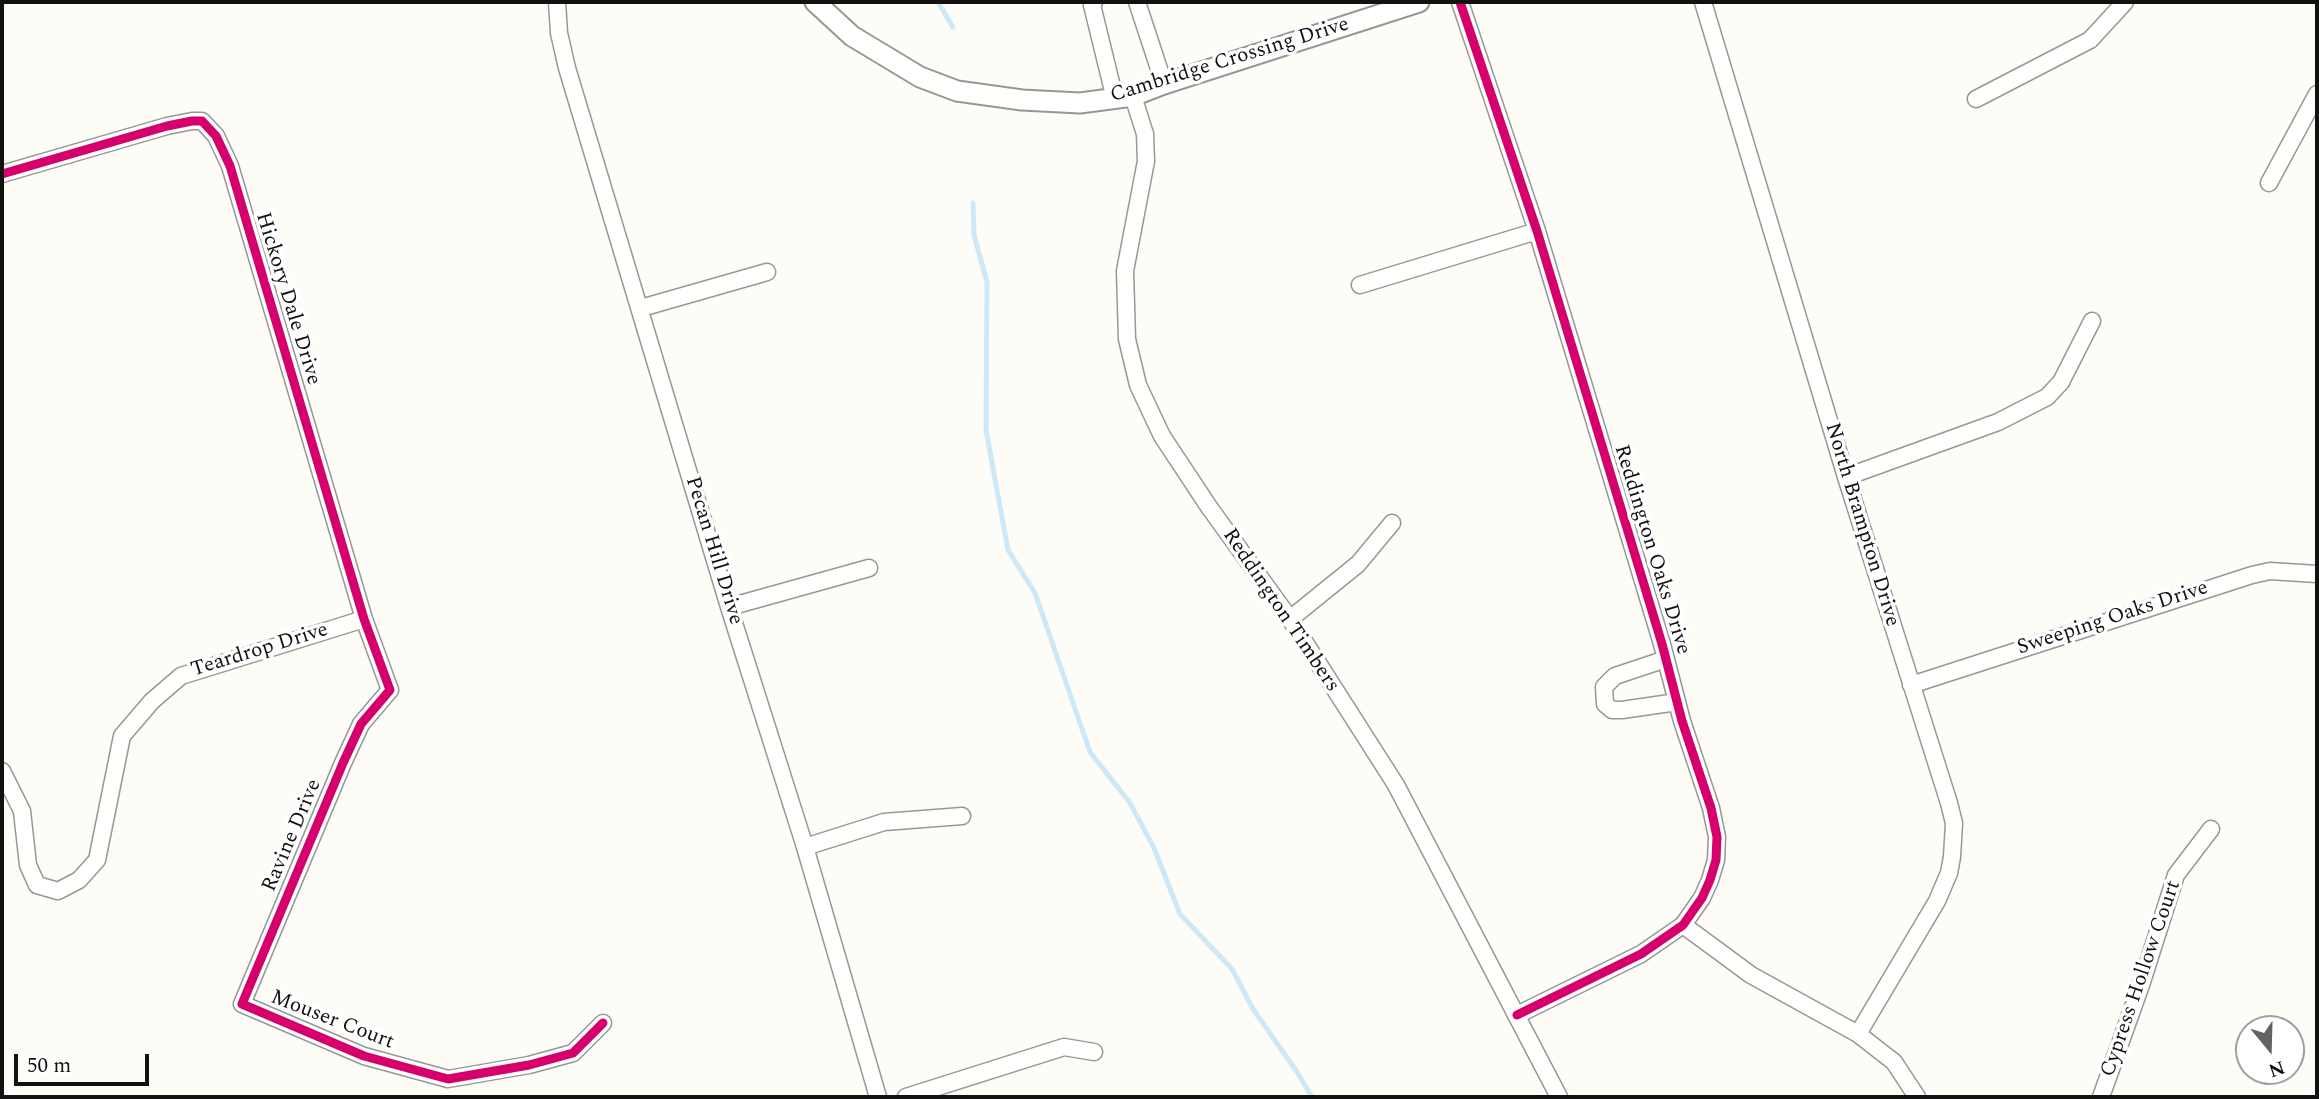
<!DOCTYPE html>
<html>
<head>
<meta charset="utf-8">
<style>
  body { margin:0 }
  #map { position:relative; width:2319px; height:1099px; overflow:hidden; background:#fdfcf7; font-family:Spectral,serif }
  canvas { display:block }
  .frame { position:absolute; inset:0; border:4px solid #111; pointer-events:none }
  .north { position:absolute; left:2235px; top:1015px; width:70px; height:70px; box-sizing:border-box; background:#fff; border:2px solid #a0a0a0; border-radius:50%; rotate:161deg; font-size:19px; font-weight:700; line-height:28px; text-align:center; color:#111 }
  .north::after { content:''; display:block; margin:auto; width:24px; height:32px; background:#646362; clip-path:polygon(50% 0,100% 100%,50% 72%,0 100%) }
  .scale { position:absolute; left:14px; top:1054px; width:135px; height:32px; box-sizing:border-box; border:4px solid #111; border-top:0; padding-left:9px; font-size:21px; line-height:24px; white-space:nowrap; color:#111; -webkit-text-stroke:5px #fff; paint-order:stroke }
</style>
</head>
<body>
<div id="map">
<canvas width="2319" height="1099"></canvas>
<div class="frame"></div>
<div class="north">N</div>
<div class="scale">50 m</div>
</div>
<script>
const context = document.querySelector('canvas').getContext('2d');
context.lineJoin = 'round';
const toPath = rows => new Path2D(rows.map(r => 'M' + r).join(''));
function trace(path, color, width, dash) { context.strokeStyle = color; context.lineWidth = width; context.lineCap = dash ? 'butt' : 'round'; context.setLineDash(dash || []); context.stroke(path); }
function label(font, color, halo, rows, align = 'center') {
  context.font = font + ' Spectral,serif'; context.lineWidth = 7; context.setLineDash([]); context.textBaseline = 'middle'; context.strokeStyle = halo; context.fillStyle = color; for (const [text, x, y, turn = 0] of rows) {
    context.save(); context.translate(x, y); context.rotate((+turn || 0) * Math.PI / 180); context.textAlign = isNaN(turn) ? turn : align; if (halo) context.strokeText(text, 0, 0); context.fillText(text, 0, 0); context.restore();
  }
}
trace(toPath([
  [938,2,953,27],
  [973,203,974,235,987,282,986,430,1008,550,1035,593,1090,752,1130,803,1154,848,1180,914,1232,969,1253,1009,1297,1072,1312,1097]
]), '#cde8f7', 5);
const minor = toPath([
  [557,2,559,33,567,68,729,607,805,847,878,1097],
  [1094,2,1092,5,1115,99],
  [1137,2,1164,84],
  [1460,2,1537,231,1662,644,1682,721,1711,808,1717,837,1716,860,1710,880,1702,898,1683,925,1641,954,1517,1015],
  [1703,2,1846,477,1949,803,1954,823,1952,857,1949,873,1937,901,1858,1034],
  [1133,96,1145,134,1146,161,1125,271,1127,339,1138,385,1162,436,1209,507,1290,619,1396,785,1559,1097],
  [1976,99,2090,40,2125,2],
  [2,174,167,126,192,121,202,121,216,136,230,166,364,619,390,690,361,724,343,763,242,1004,364,1056,448,1079,529,1065,573,1053,603,1023],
  [2269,183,2317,94],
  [1360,285,1537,231],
  [641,308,767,272],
  [1846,477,1998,422,2047,397,2061,382,2092,321],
  [729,607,869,568],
  [1290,619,1358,564,1392,523],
  [1666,659,1615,676,1604,687,1605,704,1612,710,1622,710,1677,702],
  [1911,685,2252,575,2270,571,2317,574],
  [2,771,22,811,28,865,37,885,58,891,79,880,97,860,122,736,152,701,181,676,364,619],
  [805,847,884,822,962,816],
  [1683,925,1751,975,1858,1034,1894,1062,1917,1097],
  [906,1097,1064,1047,1094,1052],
  [2101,1097,2141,985,2176,875,2211,829]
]);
const tertiary = toPath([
  [815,2,852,36,920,77,957,91,1022,100,1080,103,1133,96,1164,84,1419,2]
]);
trace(minor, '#979795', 19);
trace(tertiary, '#979795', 23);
trace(minor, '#fffffe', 16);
trace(tertiary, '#fffffe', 19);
trace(toPath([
  [1460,2,1537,231,1662,644,1682,721,1711,808,1717,837,1716,860,1710,880,1702,898,1683,925,1641,954,1517,1015],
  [2,174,167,126,192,121,202,121,216,136,230,166,364,619,390,690,361,724,343,763,242,1004,364,1056,448,1079,529,1065,573,1053,603,1023]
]), '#d6006c', 9);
label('21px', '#111', '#fff', [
  ["Cambridge Crossing Drive",1230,61,-17],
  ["Hickory Dale Drive",287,299,73],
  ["North Brampton Drive",1861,525,73],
  ["Reddington Oaks Drive",1651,550,73],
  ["Pecan Hill Drive",713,551,73],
  ["Reddington Timbers",1280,611,56],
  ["Sweeping Oaks Drive",2113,619,-18],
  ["Teardrop Drive",260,651,-17],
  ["Ravine Drive",293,836,-67],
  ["Cypress Hollow Court",2142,979,-71],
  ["Mouser Court",332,1021,21]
]);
</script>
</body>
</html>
